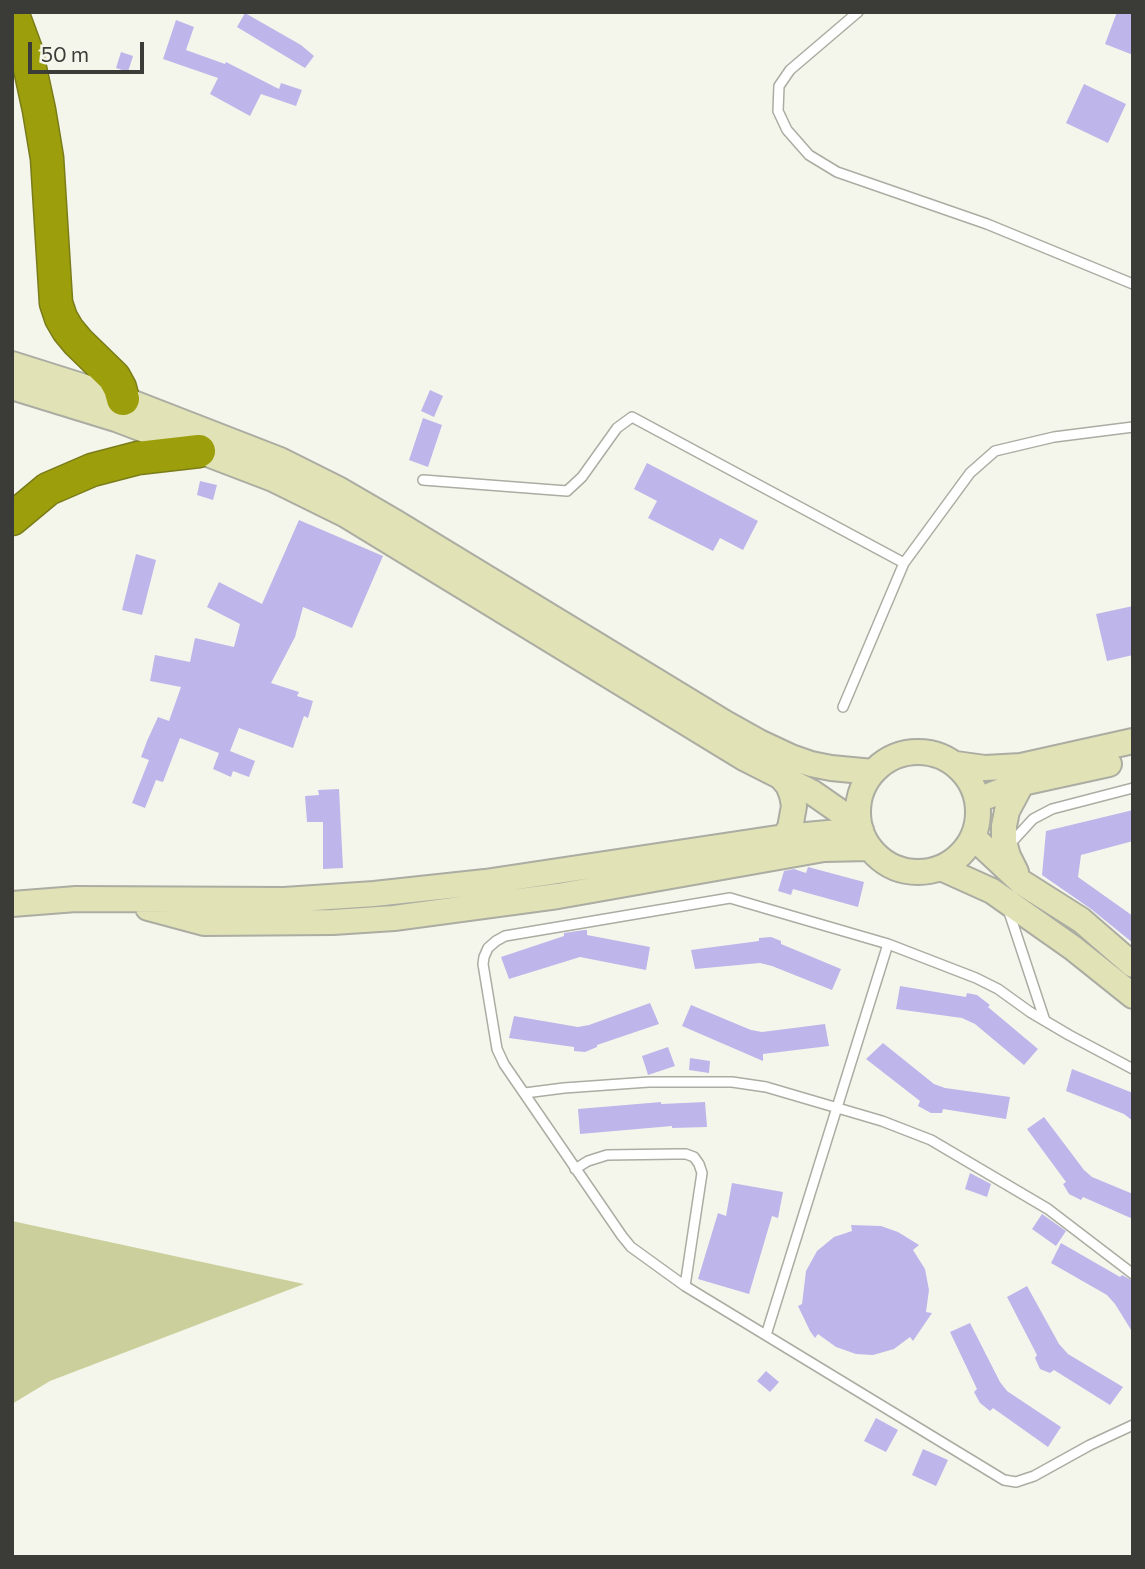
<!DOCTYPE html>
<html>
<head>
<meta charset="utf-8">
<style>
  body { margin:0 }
  #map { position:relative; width:1145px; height:1569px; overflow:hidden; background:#f5f6eb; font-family:Commissioner,sans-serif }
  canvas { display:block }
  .frame { position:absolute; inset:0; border:14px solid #3b3b37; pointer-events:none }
  .scale { position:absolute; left:28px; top:42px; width:116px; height:32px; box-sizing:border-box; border:4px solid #3b3b37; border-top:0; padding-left:9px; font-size:21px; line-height:24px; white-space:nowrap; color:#3b3b37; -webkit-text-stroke:5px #f5f6eb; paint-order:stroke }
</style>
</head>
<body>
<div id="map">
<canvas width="1145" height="1569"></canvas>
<div class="frame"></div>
<div class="scale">50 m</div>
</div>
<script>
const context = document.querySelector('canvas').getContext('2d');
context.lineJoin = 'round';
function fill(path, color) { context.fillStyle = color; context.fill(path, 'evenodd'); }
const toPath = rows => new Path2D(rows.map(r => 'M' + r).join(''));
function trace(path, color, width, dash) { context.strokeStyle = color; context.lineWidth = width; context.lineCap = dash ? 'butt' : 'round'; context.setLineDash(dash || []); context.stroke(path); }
fill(toPath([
  [12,1221,304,1284,50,1381,12,1404]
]), '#cbcf9c');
fill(toPath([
  [1117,12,1133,12,1133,55,1105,44],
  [245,13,301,45,314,56,305,68,237,27],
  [176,20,194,27,186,50,225,64,226,62,279,89,281,83,302,90,296,106,261,94,250,116,210,94,218,78,163,59],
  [121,52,133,56,128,72,116,68],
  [1084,84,1126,104,1108,143,1066,123],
  [430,390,443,396,434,417,421,411],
  [423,418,442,425,428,467,409,460],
  [647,463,758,521,743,550,720,538,713,551,648,518,657,501,634,489],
  [200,481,217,485,213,500,197,495],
  [299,520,383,556,352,628,303,607,295,637,271,683,299,692,297,696,313,701,308,718,304,716,293,748,239,728,230,751,255,761,249,777,233,771,231,777,213,769,219,753,180,738,163,782,156,780,145,808,132,803,149,760,141,757,147,741,158,717,169,721,181,687,150,681,155,655,190,662,195,638,234,647,240,624,207,607,219,582,262,604],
  [136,554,156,560,142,615,122,610],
  [1133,606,1133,655,1107,661,1096,614],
  [339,789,343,868,323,869,323,822,307,822,305,796,319,795,318,790],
  [1133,810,1133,841,1081,855,1078,877,1133,916,1133,943,1091,909,1042,875,1046,831],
  [808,867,864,882,858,907,793,889,791,895,778,891,784,871,794,869,806,873],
  [584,930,587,930,587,935,650,947,646,970,580,957,509,979,501,957,564,936,564,933],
  [771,937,781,941,781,944,841,969,832,990,772,966,760,963,695,969,691,950,759,941,759,938],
  [900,986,966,997,967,993,977,995,990,1005,988,1007,1038,1049,1024,1065,975,1024,962,1018,896,1009],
  [650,1003,659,1024,597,1045,597,1047,585,1052,574,1051,574,1047,509,1038,514,1016,578,1027,589,1025],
  [691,1005,751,1030,762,1032,825,1024,829,1046,763,1054,763,1061,682,1026],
  [883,1043,934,1084,945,1088,1010,1097,1006,1119,943,1109,942,1113,931,1113,918,1106,920,1101,866,1059],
  [668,1047,675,1066,648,1075,642,1056],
  [690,1058,710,1061,709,1073,689,1070],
  [1072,1069,1133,1093,1133,1121,1124,1114,1066,1091],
  [661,1102,661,1104,705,1102,707,1127,672,1128,672,1126,580,1134,578,1109],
  [1044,1117,1084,1170,1092,1177,1133,1194,1133,1219,1083,1197,1081,1200,1069,1194,1063,1184,1066,1182,1027,1129],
  [970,1173,991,1184,987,1197,965,1189],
  [732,1183,783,1192,778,1218,772,1216,749,1294,698,1279,718,1213,726,1216],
  [1042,1214,1066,1231,1056,1246,1032,1229],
  [851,1225,881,1226,898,1232,919,1245,913,1250,925,1269,929,1290,926,1312,932,1313,913,1341,910,1337,894,1349,873,1355,856,1354,836,1347,818,1334,815,1338,810,1331,798,1306,802,1304,806,1271,817,1251,834,1237,852,1231],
  [1061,1243,1120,1277,1122,1275,1133,1281,1133,1333,1115,1304,1107,1295,1051,1263],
  [1027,1286,1059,1344,1068,1354,1123,1387,1110,1405,1054,1370,1050,1373,1040,1369,1035,1358,1037,1355,1007,1297],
  [970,1323,1000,1382,1007,1391,1061,1427,1048,1447,993,1408,990,1411,980,1403,974,1392,977,1389,950,1332],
  [766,1371,779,1382,770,1392,757,1381],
  [876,1418,898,1430,886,1452,864,1441],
  [923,1449,948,1460,936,1486,912,1475]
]), '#beb5eb');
const lane = toPath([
  [858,12,790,70,779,86,778,111,787,130,809,155,837,172,987,224,1133,284],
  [423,480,567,491,582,477,617,428,632,417,904,563],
  [843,707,904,563,970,473,995,451,1054,437,1133,427],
  [1011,843,1033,819,1052,809,1133,788],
  [1008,909,1045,1021],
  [1133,1069,1069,1035,1030,1012,998,989,976,978,888,944,730,898,505,936,496,941,488,948,484,957,483,964,497,1049,504,1064,622,1236,631,1247,685,1286,1004,1480,1016,1482,1034,1476,1090,1445,1133,1425],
  [525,1093,564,1088,649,1082,732,1082,766,1087,882,1121,931,1140,1048,1209,1133,1274],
  [575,1169,588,1161,607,1155,676,1154,686,1154,694,1157,699,1164,702,1173,685,1286],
  [766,1335,888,944]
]);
const secondary = toPath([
  [12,364,123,399,280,460,340,490,395,522,725,723,759,742,791,757,811,764,831,768,873,772],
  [12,387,116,419,273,479,346,515,744,758,813,793,859,825],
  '858 812a60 60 0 1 1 120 0a60 60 0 1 1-120 0Z',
  [956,764,985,768,1021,766,1133,741],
  [781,777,788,785,792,795,794,806,790,828,784,837],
  [978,800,1022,783,1109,764],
  [973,837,1021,882,1081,920,1133,965],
  [941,868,992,891,1073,948,1133,996],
  [1016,872,1008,856,1004,842,1004,826,1007,811,1022,783],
  [12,904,76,899,284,900,374,894,485,882,784,837,861,830],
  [148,908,204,923,333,922,394,918,558,896,824,849,870,848]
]);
const highway = toPath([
  [12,12,26,50,39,110,47,158,56,303,61,318,68,330,78,342,114,377,120,388,123,399],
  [12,519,48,489,92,470,138,458,199,451]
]);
trace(lane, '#abaca2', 12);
trace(secondary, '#abaca2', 28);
trace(highway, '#7a7c1a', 35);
trace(lane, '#fff', 9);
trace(secondary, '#e1e2b6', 24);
trace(highway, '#9c9f0b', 32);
</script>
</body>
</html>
